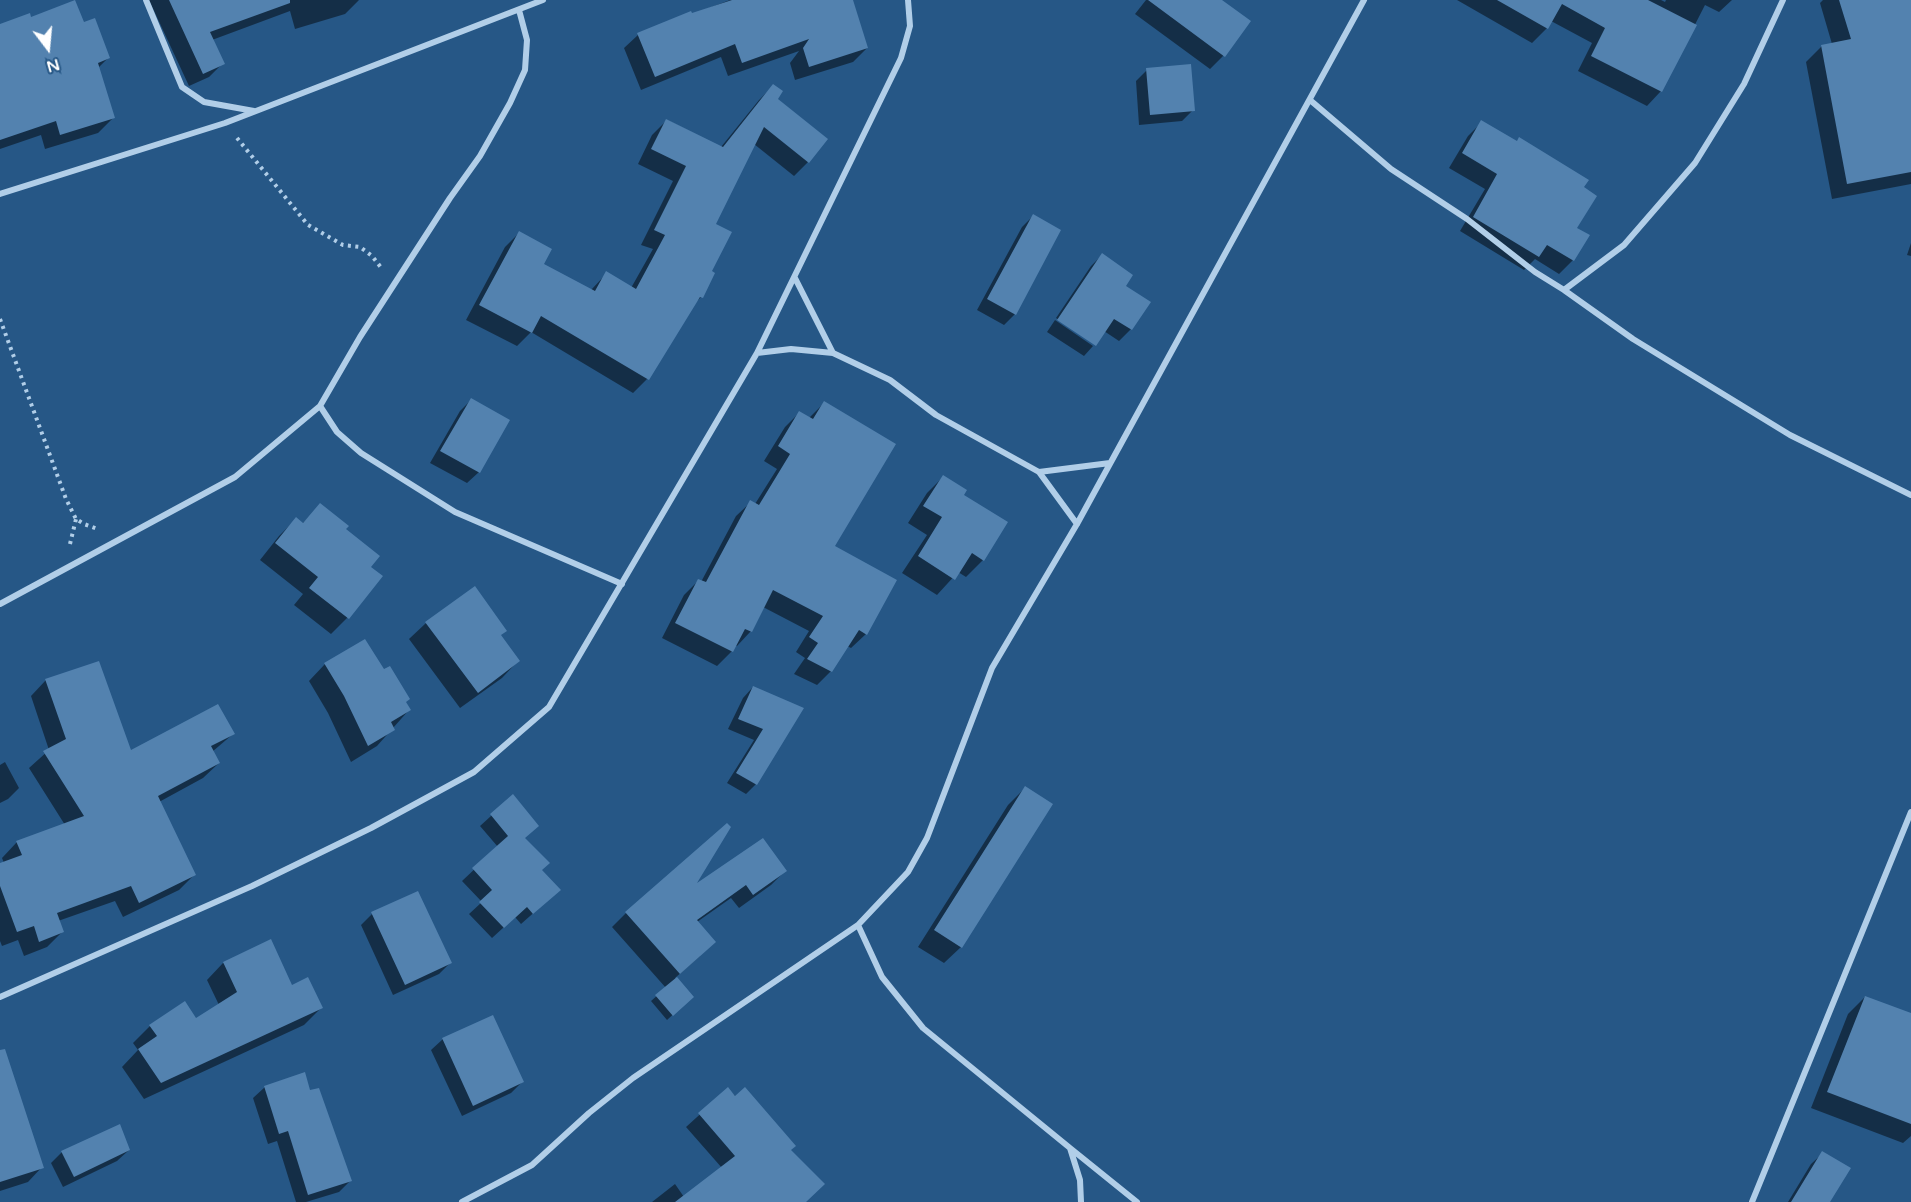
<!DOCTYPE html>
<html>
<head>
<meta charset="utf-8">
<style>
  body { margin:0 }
  #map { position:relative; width:1911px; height:1202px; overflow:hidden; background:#265786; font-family:"Varela Round",sans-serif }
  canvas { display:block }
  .north { position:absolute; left:18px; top:18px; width:60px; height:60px; -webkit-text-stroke:4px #265786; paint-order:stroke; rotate:164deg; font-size:16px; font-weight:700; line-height:24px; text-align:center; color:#fff }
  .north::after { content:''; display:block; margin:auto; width:21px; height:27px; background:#fff; clip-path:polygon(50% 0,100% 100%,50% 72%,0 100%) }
</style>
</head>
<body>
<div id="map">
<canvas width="1911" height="1202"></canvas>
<div class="north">N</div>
</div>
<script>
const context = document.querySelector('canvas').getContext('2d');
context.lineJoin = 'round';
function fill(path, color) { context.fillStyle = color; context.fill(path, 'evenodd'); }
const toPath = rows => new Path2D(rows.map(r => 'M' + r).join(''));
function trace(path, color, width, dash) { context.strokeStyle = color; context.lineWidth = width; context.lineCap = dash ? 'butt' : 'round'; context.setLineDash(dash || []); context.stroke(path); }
fill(toPath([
  [149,0,359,0,345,14,295,29,290,11,212,40,223,63,209,77,189,86],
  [730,0,851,0,867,48,853,62,795,80,790,63,799,51,728,76,721,57,641,90,624,48,638,35],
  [1146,0,1219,0,1223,56,1210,69,1135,14],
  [1457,0,1661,0,1665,2,1666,0,1732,0,1719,12,1705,5,1661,91,1647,106,1578,71,1592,43,1551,21,1547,28,1532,43],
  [1823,0,1905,0,1911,34,1911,184,1832,199,1806,62,1822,46,1832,44,1820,3],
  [30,19,83,24,108,58,98,68,113,118,98,133,45,149,41,135,0,149,0,30],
  [1147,70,1193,110,1182,121,1139,125,1136,81],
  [773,86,776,99,808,162,794,176,754,144,714,224,710,272,701,297,691,307,647,379,633,393,531,332,517,346,466,320,505,247,519,233,542,265,591,290,607,273,631,288,653,249,641,245,673,181,638,164,652,135,667,120,721,147,759,100],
  [1482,122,1582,188,1575,228,1588,236,1573,260,1559,274,1535,259,1524,270,1460,231,1485,189,1449,168,1468,136],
  [1033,216,1015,314,1004,325,977,310,1022,227],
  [1911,243,1911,256,1907,255],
  [1102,255,1124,287,1149,303,1131,329,1119,341,1104,331,1095,343,1056,318,1091,266],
  [1055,320,1093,346,1084,356,1047,332],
  [471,400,508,420,479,472,467,483,430,463,460,411],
  [824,403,833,547,866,634,851,648,847,646,831,671,817,685,794,674,805,658,796,652,809,631,763,607,751,631,737,646,735,645,732,651,717,666,662,638,684,595,699,580,701,582,736,516,751,502,755,504,777,469,764,461,785,427,799,413,809,418],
  [943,477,961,496,983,560,966,577,958,572,937,595,902,573,927,535,908,523,927,493],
  [320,505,344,529,369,567,347,618,331,634,294,605,303,594,260,560,279,536,296,519,302,524],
  [426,623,500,636,518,661,502,678,460,708,409,639],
  [325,664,404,703,409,710,377,746,351,762,328,713,309,681],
  [46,680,130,753,233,734,212,752,219,763,203,778,159,802,194,875,179,890,123,917,115,901,58,921,62,932,47,947,24,956,18,940,2,946,0,941,0,864,4,863,2,858,17,842,65,825,29,768,49,750,31,696],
  [753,687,802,709,756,784,746,794,727,783,754,740,728,729,743,698],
  [5,762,19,788,8,799,0,803,0,765],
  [1025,788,961,947,944,963,918,947,1008,805],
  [513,796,524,839,541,870,547,901,521,924,515,917,492,938,469,914,482,902,462,881,498,847,480,826],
  [785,871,771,885,739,908,731,898,697,922,700,956,675,978,692,997,667,1020,651,1001,666,988,612,927,626,913,692,889],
  [372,914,450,963,439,974,393,995,361,925],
  [223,963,291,987,321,1008,304,1025,144,1099,122,1067,138,1050,133,1043,150,1026,196,1020,219,1005,207,980],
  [1865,997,1911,1015,1911,1136,1903,1143,1811,1108,1848,1014],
  [443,1039,522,1082,511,1093,462,1116,431,1050],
  [265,1087,309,1092,350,1181,339,1192,306,1202,296,1202,277,1141,268,1144,253,1098],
  [728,1089,790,1151,805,1202,652,1202,675,1184,684,1197,722,1168,686,1127],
  [0,1097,42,1167,28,1182,0,1191],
  [129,1150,117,1161,63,1187,51,1163,62,1152],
  [1823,1153,1829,1202,1788,1202,1811,1164]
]), '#0007');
fill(toPath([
  [75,0,84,22,95,18,110,58,98,63,115,118,60,135,56,121,0,140,0,24,30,13,31,17],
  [169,0,290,0,290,3,210,32,225,64,203,74],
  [732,0,853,0,868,48,809,67,803,48,809,39,742,63,735,44,655,77,637,33,691,11,692,13],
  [1148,0,1222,0,1251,21,1225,57],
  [1497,0,1648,0,1697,25,1662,92,1591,56,1605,28,1562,4,1548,29],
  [1839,0,1911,0,1911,172,1847,184,1821,45,1851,39],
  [1191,64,1195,111,1150,115,1146,68],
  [773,84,783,91,778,99,828,139,809,163,764,127,716,224,732,232,712,271,715,273,703,298,700,297,649,380,541,316,532,333,479,305,519,231,552,249,544,264,595,291,606,271,636,289,665,235,654,230,686,166,651,149,666,119,723,147],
  [1481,120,1517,141,1519,137,1589,180,1584,187,1597,196,1577,228,1590,235,1574,261,1547,245,1539,257,1473,217,1497,174,1462,153],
  [1033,214,1061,230,1016,315,987,299],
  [1102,253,1133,275,1126,286,1151,302,1132,330,1114,319,1096,346,1057,320],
  [471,398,510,420,480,473,440,451],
  [824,401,896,444,835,546,897,580,867,635,859,630,832,672,807,659,818,643,809,637,823,616,773,590,752,632,745,629,733,652,675,623,698,579,706,582,750,500,759,505,790,454,778,446,799,411,813,419],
  [943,475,967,490,964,495,1008,522,984,561,972,553,955,580,918,556,942,517,923,506],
  [320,503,349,526,346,529,380,556,371,567,383,576,349,619,309,588,318,577,275,543,296,517,303,523],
  [475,586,507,631,501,635,520,661,478,693,425,622],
  [365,639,384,669,390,666,410,699,406,702,411,710,391,722,395,730,368,746,344,696,324,663],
  [99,661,131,750,218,704,235,734,211,746,220,763,158,796,196,875,139,903,131,886,57,913,64,932,39,942,34,926,17,932,0,886,0,863,22,855,16,841,84,816,43,751,66,739,45,679],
  [753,686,804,708,757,785,736,773,763,729,738,719],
  [1025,786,1053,804,962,948,934,930],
  [513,794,539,826,525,838,550,863,542,870,561,890,533,914,527,907,504,928,479,902,492,890,472,868,508,836,490,814],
  [727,823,731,827,697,883,763,838,787,871,753,895,746,885,697,920,716,942,680,974,625,912],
  [418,891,452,963,405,985,371,912],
  [271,939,292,985,308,977,323,1008,161,1083,138,1049,157,1036,149,1025,185,1001,196,1018,237,992,223,962],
  [677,977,694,997,673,1016,655,995],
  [1865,996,1911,1013,1911,1124,1827,1092],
  [493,1015,524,1082,473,1106,442,1038],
  [5,1049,44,1168,0,1182,0,1050],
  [305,1072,310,1090,319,1088,352,1181,308,1195,288,1131,279,1134,264,1086],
  [728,1087,735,1096,745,1087,796,1146,791,1150,825,1184,806,1202,675,1202,735,1156,698,1113],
  [120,1124,130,1150,74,1177,61,1151],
  [1822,1151,1851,1168,1830,1202,1791,1202]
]), '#5382af');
trace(toPath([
  [237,138,308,225,343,245,360,247,372,256,383,270],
  [0,319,66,499,76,519,84,524,98,529],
  [70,544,76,519]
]), '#b1cee8', 4, [3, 4.5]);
trace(toPath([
  [146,0,182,87,204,102,254,111],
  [1310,100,1391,169,1467,219,1535,272,1564,290,1633,339,1790,435,1911,495],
  [0,194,225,123,543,0],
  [795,278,833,353],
  [1564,290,1624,245,1695,163,1744,84,1783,0],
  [757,353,901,58,910,26,908,0],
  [320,406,337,432,361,453,455,512,622,584],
  [1039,472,1110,463],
  [0,604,235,477,320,406,360,337,450,198,480,156,510,103,525,70,527,40,519,10],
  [0,997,252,886,371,828,474,772,549,707,757,353,791,349,833,353,890,380,936,415,1039,472,1077,524],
  [1070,1148,1137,1202],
  [462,1202,532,1165,589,1113,633,1078,858,925],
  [1081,1202,1080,1180,1070,1148,923,1028,882,977,858,925,908,872,927,838,992,668,1077,524,1364,0],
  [1752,1202,1911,812]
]), '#b1cee8', 6);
</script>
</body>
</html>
